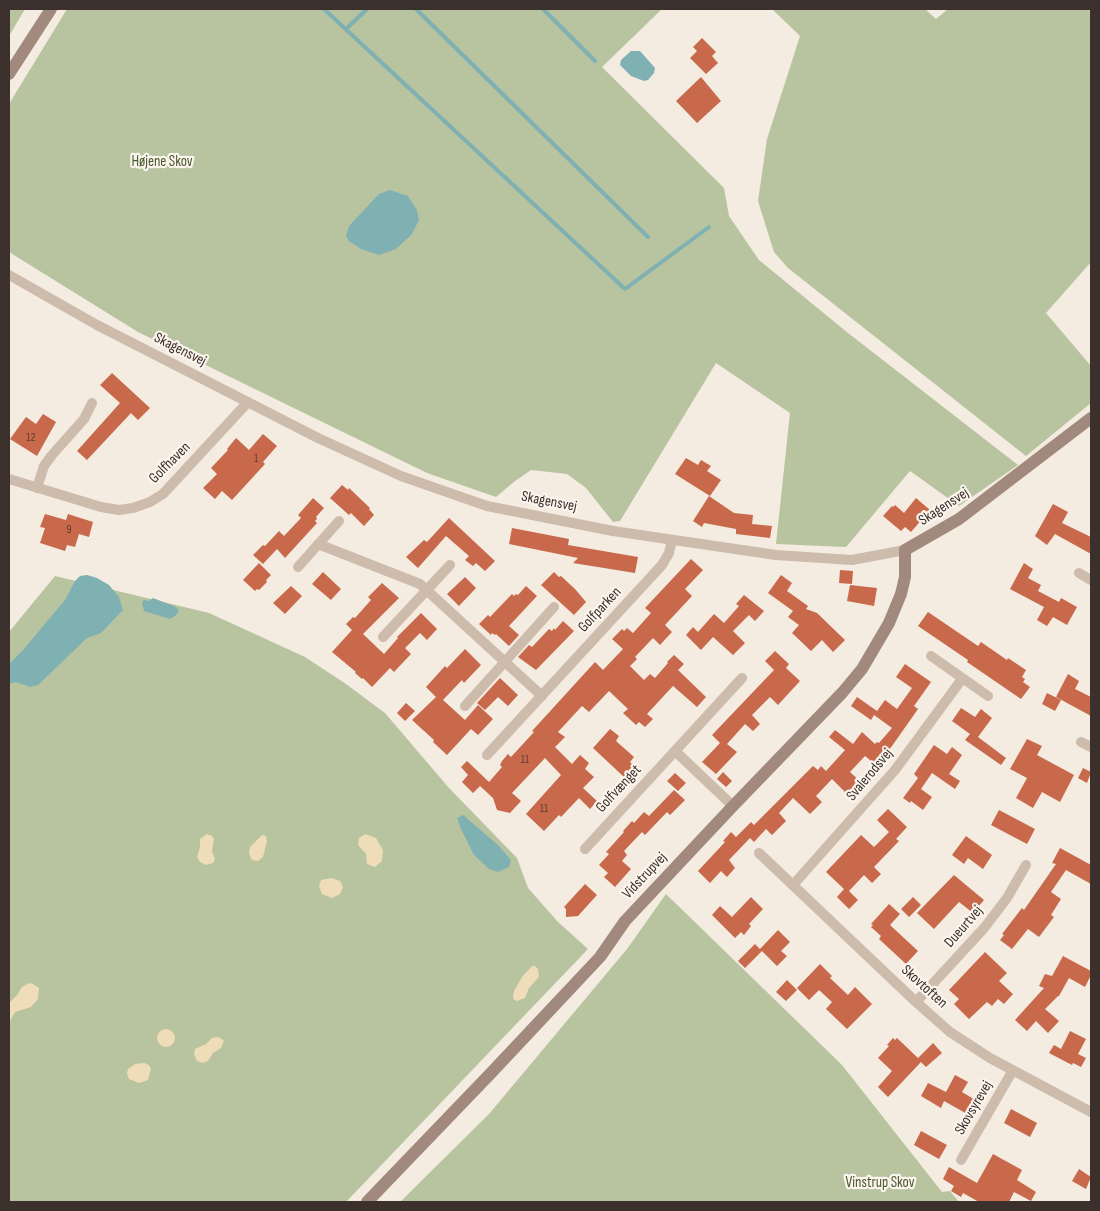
<!DOCTYPE html>
<html>
<head>
<meta charset="utf-8">
<style>
  body { margin:0 }
  #map { position:relative; width:1100px; height:1211px; overflow:hidden; background:#f4ebe1; font-family:"Sofia Sans Condensed",sans-serif }
  canvas { display:block }
  .frame { position:absolute; inset:0; border:10px solid #3b302b; pointer-events:none }
</style>
</head>
<body>
<div id="map">
<canvas width="1100" height="1211"></canvas>
<div class="frame"></div>
</div>
<script>
const context = document.querySelector('canvas').getContext('2d');
context.lineJoin = 'round';
function fill(path, color) { context.fillStyle = color; context.fill(path, 'evenodd'); }
const toPath = rows => new Path2D(rows.map(r => 'M' + r).join(''));
function trace(path, color, width, dash) { context.strokeStyle = color; context.lineWidth = width; context.lineCap = dash ? 'butt' : 'round'; context.setLineDash(dash || []); context.stroke(path); }
function label(font, color, halo, rows, align = 'center') {
  context.font = font + ' "Sofia Sans Condensed",sans-serif'; context.lineWidth = 4.5; context.setLineDash([]); context.textBaseline = 'middle'; context.strokeStyle = halo; context.fillStyle = color; for (const [text, x, y, turn = 0] of rows) {
    context.save(); context.translate(x, y); context.rotate((+turn || 0) * Math.PI / 180); context.textAlign = isNaN(turn) ? turn : align; if (halo) context.strokeText(text, 0, 0); context.fillText(text, 0, 0); context.restore();
  }
}
fill(toPath([
  [9,9,25,9,9,36],
  [67,9,662,9,602,67,724,188,729,216,759,260,848,333,1018,465,959,506,910,471,846,547,776,544,790,413,716,363,620,521,613,522,586,488,567,474,531,470,515,481,496,497,427,473,138,332,9,252,9,104],
  [772,9,925,9,936,19,948,9,1086,9,1091,11,1091,262,1046,313,1091,366,1091,403,1026,456,788,268,774,252,758,201,767,139,800,36],
  [55,576,209,613,305,657,346,684,385,713,449,788,517,858,528,888,558,922,588,949,346,1202,9,1202,9,632],
  [666,894,842,1065,942,1192,950,1191,959,1202,400,1202,489,1114,627,949]
]), '#b8c4a0');
fill(toPath([
  [207,834,212,836,214,839,212,851,215,859,213,863,206,865,200,862,197,857,200,847,200,839],
  [365,834,376,838,383,850,382,861,375,867,367,864,366,854,358,845,359,838],
  [262,835,266,836,267,841,263,857,258,861,252,860,249,854,250,847],
  [332,878,340,881,343,887,340,894,332,898,322,894,319,886,321,880],
  [532,966,535,966,538,969,539,977,529,988,525,998,517,1001,513,999,514,991,522,977],
  [29,983,33,984,39,988,38,999,31,1007,15,1012,9,1023,9,1003,18,994,22,987],
  '157 1038a9 9 0 1 1 18 0a9 9 0 1 1-18 0Z',
  [219,1037,224,1041,221,1048,213,1053,208,1061,203,1063,197,1061,194,1054,195,1049,206,1044,212,1038],
  [144,1063,149,1065,151,1069,148,1080,139,1083,129,1079,127,1073,128,1069,135,1064]
]), '#efdcb8');
fill(toPath([
  [631,51,640,51,655,68,654,73,648,80,644,81,631,76,620,65,621,60],
  [390,190,408,196,417,210,419,220,412,234,396,249,379,255,361,249,349,241,346,236,349,226,379,194],
  [87,575,97,578,109,585,119,597,123,610,101,633,87,638,38,685,30,687,16,682,9,684,9,664,24,649,65,600,75,581,80,576],
  [153,598,176,607,179,611,176,615,170,619,144,611,142,602,144,600,149,601],
  [463,815,498,845,511,860,509,867,498,872,489,869,474,855,461,829,457,818]
]), '#7fb0b2');
trace(toPath([
  [324,9,625,289,709,227],
  [416,9,648,237],
  [543,9,595,61],
  [346,29,367,9]
]), '#7fb0b2', 4);
fill(toPath([
  [702,38,716,52,712,56,718,63,706,74,690,58,697,51,693,47],
  [701,77,721,101,697,123,676,101],
  [112,373,150,408,138,420,131,413,87,460,77,451,120,403,100,385],
  [43,414,56,422,37,456,10,439,26,417,36,424],
  [263,434,277,446,263,462,265,464,232,500,222,491,215,499,203,488,217,474,211,468,228,450,227,449,236,438,249,450],
  [686,458,698,465,701,460,711,466,707,471,721,480,710,496,675,474],
  [342,485,348,490,349,488,370,508,369,509,374,515,364,526,351,513,349,515,330,498],
  [709,496,734,513,753,515,752,524,772,526,770,538,736,534,736,529,704,523,702,527,693,521],
  [313,498,324,508,316,517,317,519,315,521,317,523,285,558,277,549,263,564,253,555,263,545,265,546,279,531,284,536,301,518,298,515],
  [916,498,930,510,911,532,905,527,901,531,883,516,892,506,893,507,895,505,904,513],
  [1053,504,1068,512,1062,523,1091,537,1091,554,1055,534,1047,545,1035,536],
  [45,514,66,520,68,514,93,522,89,537,79,534,75,547,67,545,65,551,40,543,45,528,40,527],
  [449,518,495,561,485,571,476,563,473,566,465,560,469,556,446,536,418,568,406,557,424,540,427,542],
  [512,528,569,539,568,545,638,557,635,573,573,563,578,558,509,544],
  [691,559,703,570,685,589,692,596,665,625,672,632,660,645,653,638,635,657,637,659,630,666,644,680,650,674,655,678,668,663,667,662,674,655,684,664,678,670,706,697,697,707,673,686,647,714,653,719,645,727,639,722,636,725,623,713,628,709,609,691,589,712,582,706,558,732,565,737,555,747,572,764,580,755,589,763,585,769,594,777,583,788,597,801,590,809,579,798,561,817,559,815,544,831,526,814,561,775,545,758,512,793,521,801,510,813,497,810,493,798,480,786,473,793,462,782,468,775,461,767,467,761,489,782,502,767,500,765,502,761,508,754,511,757,534,732,532,731,595,662,603,670,623,649,612,639,622,629,624,631,627,628,633,633,651,613,645,608],
  [259,563,271,575,266,580,267,582,259,590,257,589,255,591,243,580],
  [1024,563,1033,569,1028,578,1041,585,1038,591,1059,602,1061,598,1077,607,1067,625,1053,617,1047,626,1037,620,1044,607,1010,589],
  [840,570,853,571,852,584,839,583],
  [323,572,341,589,331,600,312,584],
  [554,572,559,577,561,576,575,589,586,602,574,615,541,585],
  [781,575,792,583,787,591,808,606,806,609,817,613,845,640,833,652,822,640,811,651,792,633,799,625,788,617,793,611,768,593],
  [465,577,476,588,459,606,447,594],
  [382,583,399,598,363,634,384,654,398,638,397,637,421,613,437,629,427,640,420,633,405,648,411,654,394,672,390,668,372,687,363,678,362,679,355,673,356,672,332,652,352,630,346,624,353,617,355,618,371,600,368,597],
  [850,585,877,588,874,606,847,601],
  [291,586,302,596,285,614,273,603],
  [526,586,537,596,509,626,519,635,509,646,496,634,495,635,492,633,491,635,479,624,488,615,490,617,512,594,514,596,516,594,518,595],
  [744,595,764,611,755,621,749,615,733,631,745,643,733,655,713,637,701,650,686,635,693,627,698,632,714,614,724,623,739,606,736,604],
  [928,612,978,646,981,642,1007,660,1008,658,1026,670,1022,677,1025,679,1023,682,1030,687,1021,699,967,662,968,660,918,626],
  [563,621,574,631,536,670,518,657,529,645,532,647,549,629,552,631,554,628,555,630],
  [465,649,481,665,464,683,462,680,443,700,465,720,478,705,493,719,478,735,471,729,447,755,433,742,434,740,412,720,436,697,426,687,445,666,447,668],
  [775,651,789,664,786,668,800,681,778,705,770,697,752,715,760,724,753,731,745,724,727,744,737,752,716,774,702,762,720,743,712,735,774,670,765,661],
  [905,664,931,682,914,706,918,709,892,746,876,765,865,756,850,772,861,782,849,796,832,779,816,796,822,802,810,814,793,798,779,813,786,821,772,835,766,829,754,842,750,838,729,860,735,868,727,877,721,871,710,883,698,871,725,842,723,841,731,832,736,837,751,822,754,825,813,766,818,770,821,766,826,771,845,750,829,737,835,730,853,744,862,732,875,744,877,742,879,743,892,728,874,715,871,720,851,706,857,697,877,711,885,700,897,709,912,688,896,677],
  [1068,674,1079,681,1075,689,1091,697,1091,716,1056,697],
  [500,678,518,695,508,706,498,697,485,710,477,703],
  [1047,693,1061,700,1055,711,1042,704],
  [406,703,415,711,405,721,397,713],
  [961,708,975,717,981,709,992,718,978,737,1006,758,1001,765,965,740,970,734,952,721],
  [610,729,619,736,616,741,634,757,630,762,634,766,624,777,593,748],
  [1027,739,1042,746,1037,755,1074,775,1060,802,1042,792,1033,808,1016,798,1027,778,1010,769],
  [934,745,947,754,952,747,962,755,949,774,960,781,955,789,932,773,921,789,932,797,923,810,911,801,910,803,903,798,918,778,914,774],
  [1083,768,1091,772,1087,783,1078,778],
  [723,772,732,781,726,787,717,779],
  [675,773,686,783,678,791,667,781],
  [674,790,685,800,670,815,667,812,645,835,642,832,624,851,627,855,622,861,631,869,615,887,604,877,608,873,599,865,609,854,606,852,624,832,623,831,632,821,634,823,644,812,649,816],
  [888,809,907,827,896,839,899,841,874,867,881,874,872,883,864,875,849,891,858,900,849,909,837,897,844,889,826,872,861,835,874,847,889,832,877,820],
  [999,810,1035,829,1027,844,991,825],
  [966,836,992,855,983,869,968,858,964,864,952,855],
  [1060,848,1091,865,1091,884,1066,870,1051,892,1061,899,1051,915,1054,917,1039,937,1028,929,1012,949,1000,940,1004,935,1002,934,1022,908,1024,910,1056,864,1052,863],
  [954,875,984,900,973,913,959,902,934,929,917,913],
  [585,884,597,895,578,916,566,917,566,909,564,907],
  [751,897,763,909,749,924,751,926,744,935,741,932,735,938,712,915,720,906,732,917],
  [913,897,921,905,909,917,901,909],
  [889,904,900,914,890,925,918,951,906,964,879,939,881,936,871,927,873,925,871,924],
  [778,930,790,942,781,951,787,956,777,966,762,951,745,968,738,961,755,944,760,949],
  [985,952,1007,973,999,981,1013,994,1004,1004,998,999,992,1006,987,1002,969,1019,954,1004,959,999,949,990],
  [1063,956,1091,971,1091,975,1085,987,1069,978,1059,996,1058,996,1045,1009,1059,1021,1048,1033,1036,1021,1027,1031,1015,1020,1044,988,1039,986,1045,974,1052,976],
  [820,964,832,976,830,978,848,995,855,987,872,1004,847,1029,826,1009,832,1002,819,990,809,1000,797,988],
  [787,980,797,990,786,1001,776,992],
  [1070,1031,1086,1039,1078,1054,1086,1058,1081,1067,1073,1063,1072,1065,1049,1053,1054,1045,1061,1049],
  [893,1038,895,1040,897,1038,918,1058,933,1043,942,1053,926,1067,921,1062,888,1097,878,1087,892,1071,878,1058,889,1046,887,1045],
  [955,1075,968,1082,962,1092,977,1101,969,1115,944,1101,941,1108,921,1096,928,1083,946,1092],
  [1011,1109,1037,1123,1030,1137,1004,1123],
  [921,1131,947,1145,939,1159,914,1145],
  [993,1154,1022,1170,1017,1180,1036,1192,1031,1201,1014,1192,1009,1202,979,1202,963,1193,961,1197,951,1191,954,1186,943,1179,949,1167,977,1183],
  [1079,1169,1091,1177,1086,1189,1072,1181]
]), '#c8694b');
trace(toPath([
  [9,275,97,325,318,438,401,476,487,506,613,531,776,555,852,560,905,550],
  [9,479,101,507,119,510,133,508,150,502,163,494,248,402],
  [37,488,44,466,52,455,84,419,92,403],
  [318,544,420,584,542,696],
  [298,567,339,521],
  [1079,573,1091,580],
  [383,637,450,565],
  [931,656,988,696],
  [465,706,554,607],
  [1081,742,1091,747],
  [675,751,733,806],
  [487,755,662,565,669,553,672,540],
  [585,849,742,678],
  [759,853,916,1002,950,1032,990,1058,1091,1112],
  [793,885,895,770,962,679],
  [916,1002,985,927,1007,898,1026,865],
  [961,1160,1013,1070]
]), '#cdbbac', 10);
trace(toPath([
  [9,74,51,9],
  [367,1202,491,1073,600,957,625,921,733,806,842,693,862,669,889,623,901,594,905,577,905,550,959,519,1091,418]
]), '#a18a7d', 12);
label('12px', '#5e3e33', null, [
  ["12",31,438],
  ["1",256,459],
  ["9",69,530],
  ["11",525,760],
  ["11",544,809]
]);
label('15px', '#4a5a2e', '#fbf5ee', [
  ["Højene Skov",162,162],
  ["Vinstrup Skov",880,1183]
]);
label('15px', '#3b302b', '#fbf5ee', [
  ["Skagensvej",180,350,27],
  ["Golfhaven",170,463,-45],
  ["Skagensvej",549,502,11],
  ["Skagensvej",944,507,-33],
  ["Golfparken",600,610,-47],
  ["Svalerodsvej",870,775,-50],
  ["Golfvænget",619,789,-47],
  ["Vidstrupvej",645,876,-47],
  ["Dueurtvej",964,927,-49],
  ["Skovtoften",924,987,42],
  ["Skovsyrevej",974,1108,-60]
]);
</script>
</body>
</html>
